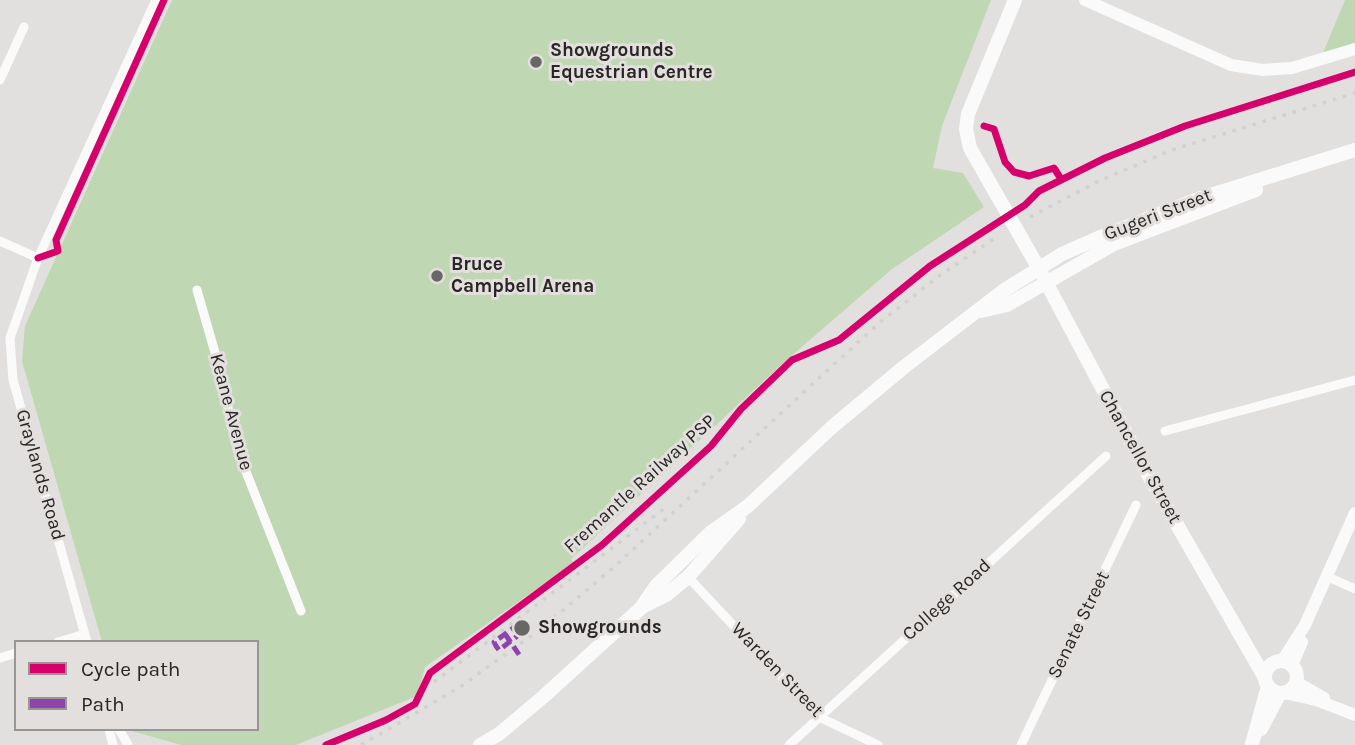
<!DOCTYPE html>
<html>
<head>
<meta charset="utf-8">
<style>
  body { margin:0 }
  #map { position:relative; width:1355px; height:745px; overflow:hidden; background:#e2e0de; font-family:Karla,sans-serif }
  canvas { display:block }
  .legend { position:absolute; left:14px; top:640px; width:245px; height:91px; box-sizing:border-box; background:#e3dfdd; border:2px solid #989594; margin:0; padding:9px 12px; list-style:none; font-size:21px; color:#282626 }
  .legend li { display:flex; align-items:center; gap:14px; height:35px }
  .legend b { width:35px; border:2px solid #989594 }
</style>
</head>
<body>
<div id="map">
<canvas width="1355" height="745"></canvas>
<ul class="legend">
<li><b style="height:9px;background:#d6006c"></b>Cycle path</li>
<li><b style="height:9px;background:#8e44ad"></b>Path</li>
</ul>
</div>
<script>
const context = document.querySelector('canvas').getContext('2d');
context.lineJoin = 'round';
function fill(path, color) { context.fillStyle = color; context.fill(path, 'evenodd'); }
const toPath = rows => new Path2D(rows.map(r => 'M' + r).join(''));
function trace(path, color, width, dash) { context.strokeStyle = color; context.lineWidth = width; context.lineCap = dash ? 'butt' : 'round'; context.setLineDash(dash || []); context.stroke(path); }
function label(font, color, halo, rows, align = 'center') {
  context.font = font + ' Karla,sans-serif'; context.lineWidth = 6; context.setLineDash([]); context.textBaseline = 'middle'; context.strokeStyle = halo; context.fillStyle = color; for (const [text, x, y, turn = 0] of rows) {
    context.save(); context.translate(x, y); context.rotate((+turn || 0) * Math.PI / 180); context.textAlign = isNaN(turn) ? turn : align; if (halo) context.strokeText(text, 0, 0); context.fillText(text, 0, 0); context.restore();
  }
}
fill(toPath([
  [172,0,991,0,942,126,933,168,963,173,984,207,892,269,782,364,571,559,574,563,425,667,417,696,296,745,181,745,125,729,257,729,257,642,102,642,22,361,25,326],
  [1345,0,1355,0,1355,44,1323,53]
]), '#c0d7b3');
trace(toPath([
  [0,80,24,27],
  [0,241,38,258],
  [197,290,220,370,237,449,301,611],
  [1165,431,1355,380],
  [688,577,819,717,878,745],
  [1328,577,1355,589],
  [58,642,85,634],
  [87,642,13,380,10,338,38,258,156,0],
  [0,658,16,653],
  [109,729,113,745],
  [119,729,128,745],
  [789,745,1106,456],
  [1021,745,1136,505]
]), '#fbfafa', 9);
trace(toPath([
  [1085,0,1231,65,1263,70,1292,68,1355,49],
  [1296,682,1324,698],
  [1284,693,1316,700,1355,715]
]), '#fbfafa', 12);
trace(toPath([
  [1282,661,1305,625,1355,513],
  [1292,665,1302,642]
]), '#fbfafa', 12);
trace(toPath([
  [1015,0,968,114,966,129,970,148,1038,267,1149,476,1265,678],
  [981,311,1007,305,1114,244,1256,190],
  [644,606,666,595,688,577,739,519],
  '1265 677a16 16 0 1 1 32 0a16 16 0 1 1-32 0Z',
  [1261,729,1280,693],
  [1252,744,1268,686],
  [480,745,499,734,543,697,641,608,656,586,710,533,748,506,832,427,904,367,1003,291,1062,254,1103,236,1198,199,1355,150]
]), '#fbfafa', 14);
trace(toPath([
  [1030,217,1099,181,1172,150,1355,93],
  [434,682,665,508],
  [361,745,460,687,542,628,614,567,879,323,939,276,998,236]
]), '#d1d1d0', 3.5, [3.5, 7]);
trace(toPath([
  [519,624,494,642,496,646,499,650,524,631],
  [505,634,520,656]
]), '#8e44ad', 5, [10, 5]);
trace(toPath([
  [984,126,994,129,1005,162,1014,172,1029,176,1054,168,1061,179],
  [38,258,58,251,56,240,164,0],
  [326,745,386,720,415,704,430,673,602,545,711,446,741,409,792,360,839,340,930,266,1025,205,1039,191,1105,158,1185,126,1355,72]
]), '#d6006c', 7);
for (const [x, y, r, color] of [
  [536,62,7,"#696766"],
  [437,276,7,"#696766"],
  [522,628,9,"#696766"]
]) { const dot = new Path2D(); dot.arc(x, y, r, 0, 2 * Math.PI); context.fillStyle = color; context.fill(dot); trace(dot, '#e3dfdd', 2.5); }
label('bold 19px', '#282626', '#e3dfdd', [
  ["Showgrounds",550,51],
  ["Equestrian Centre",550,73],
  ["Bruce",451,265],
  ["Campbell Arena",451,287],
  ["Showgrounds",538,628]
], 'left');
label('19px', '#282626', '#e3dfdd', [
  ["Gugeri Street",1158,215,-21],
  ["Keane Avenue",231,412,75],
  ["Chancellor Street",1140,457,61],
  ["Graylands Road",40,475,74],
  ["Fremantle Railway PSP",640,484,-42],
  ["College Road",947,600,-42],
  ["Senate Street",1079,625,-64],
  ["Warden Street",777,670,46]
]);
</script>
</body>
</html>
